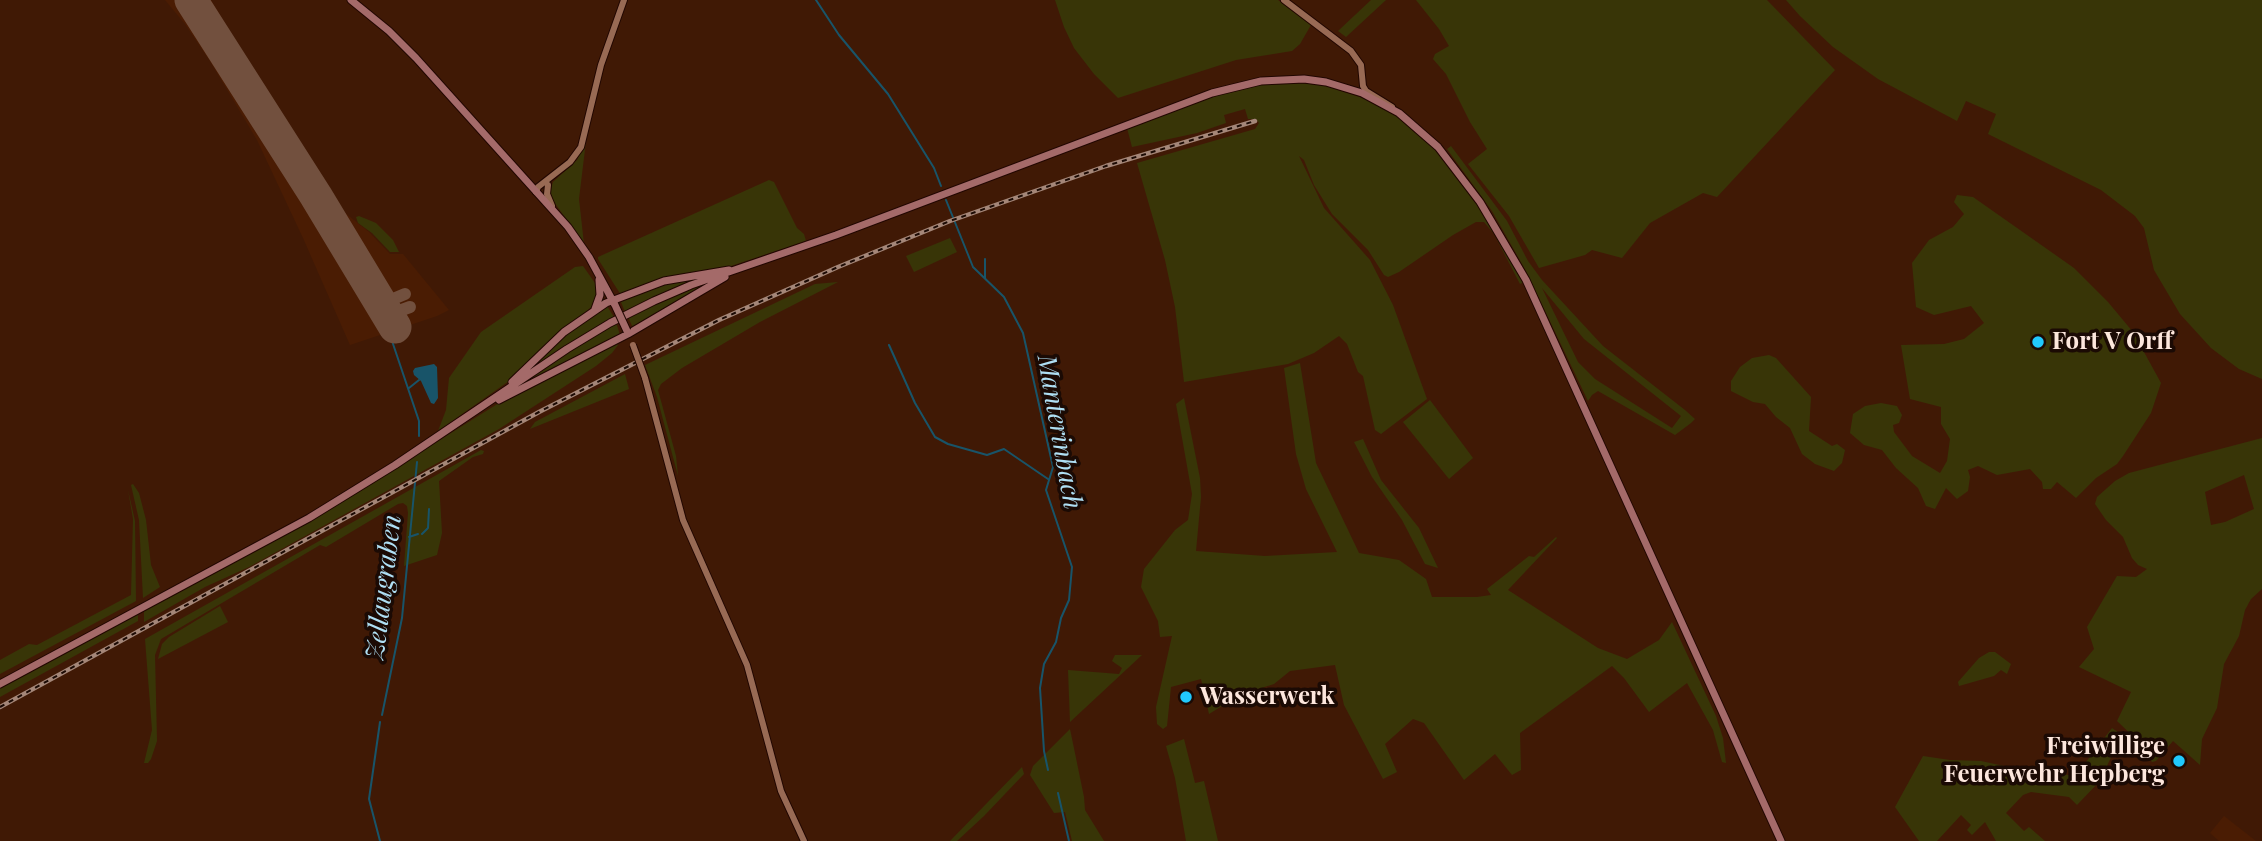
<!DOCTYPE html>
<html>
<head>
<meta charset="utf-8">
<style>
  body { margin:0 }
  canvas { display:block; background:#401905 }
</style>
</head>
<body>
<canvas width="2262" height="841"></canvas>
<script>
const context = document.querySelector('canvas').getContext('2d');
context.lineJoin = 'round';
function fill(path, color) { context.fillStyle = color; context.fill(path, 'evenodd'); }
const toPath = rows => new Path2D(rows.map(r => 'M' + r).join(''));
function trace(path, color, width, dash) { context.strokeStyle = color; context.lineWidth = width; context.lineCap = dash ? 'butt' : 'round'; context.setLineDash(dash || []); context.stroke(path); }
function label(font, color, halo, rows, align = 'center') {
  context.font = font + ' "Playfair Display",serif'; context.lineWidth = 7; context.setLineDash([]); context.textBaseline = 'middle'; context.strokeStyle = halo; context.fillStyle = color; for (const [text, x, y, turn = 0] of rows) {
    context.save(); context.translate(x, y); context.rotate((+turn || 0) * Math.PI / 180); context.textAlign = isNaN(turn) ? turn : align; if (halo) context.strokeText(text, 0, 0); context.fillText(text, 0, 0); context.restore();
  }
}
fill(toPath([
  [165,0,211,0,317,178,340,209,369,232,390,254,403,254,449,310,437,316,350,345,303,238,257,140,210,61,185,24],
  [2224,816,2256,841,2219,841,2210,833]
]), '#4a1c03');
fill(toPath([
  [1055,0,1278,0,1311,25,1300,44,1292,51,1236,60,1118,98,1094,74,1074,48,1064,27],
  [1371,0,1386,0,1346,37,1338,31],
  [1416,0,1767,0,1835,70,1717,197,1703,193,1650,223,1622,258,1592,250,1585,255,1539,268,1509,216,1468,164,1487,149,1470,122,1446,74,1433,59,1435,54,1449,46,1439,29],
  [1786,0,2262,0,2262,379,2239,369,2211,348,2180,314,2154,270,2144,228,2135,216,2101,190,1988,134,1996,114,1966,101,1957,121,1878,79,1833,47,1800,16],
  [1302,83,1326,86,1375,102,1400,117,1438,151,1477,201,1524,282,1520,284,1494,234,1484,222,1476,222,1453,235,1399,272,1388,277,1384,275,1368,250,1332,214,1314,185,1304,160,1299,156,1324,208,1370,260,1393,305,1427,399,1381,434,1375,430,1363,376,1358,372,1347,344,1339,336,1314,353,1288,364,1184,382,1175,307,1165,260,1137,163,1255,129,1259,123,1256,119,1248,119,1245,109,1224,115,1226,123,1197,133,1132,147,1127,128,1232,90,1256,85],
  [586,141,579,199,584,244,549,195,553,182,577,160],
  [1451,146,1507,221,1528,261,1542,280,1603,346,1685,410,1695,419,1691,423,1675,435,1598,391,1592,395,1588,401,1526,271,1492,211,1447,149],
  [1542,288,1584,339,1681,416,1672,428,1595,379,1578,362],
  [769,180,774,182,797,228,804,234,806,241,728,267,621,295,598,259,598,257],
  [1957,195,1973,197,2074,268,2108,302,2133,332,2161,383,2151,413,2123,456,2117,464,2096,478,2076,498,2057,482,2051,489,2043,489,2042,482,2030,469,1997,475,1978,466,1968,470,1970,477,1968,491,1957,499,1946,488,1935,509,1926,506,1918,488,1896,468,1882,450,1864,445,1850,433,1853,414,1865,406,1881,403,1897,406,1902,415,1899,423,1893,425,1894,432,1912,456,1940,473,1947,461,1950,439,1941,424,1941,407,1910,399,1901,345,1944,344,1964,339,1984,323,1971,306,1934,315,1916,307,1912,263,1929,240,1953,227,1964,214,1954,202],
  [359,216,376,223,393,240,399,252,390,252,372,233,358,223,356,217],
  [950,238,957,252,914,272,906,256],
  [583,266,595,283,597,294,594,305,565,328,509,381,438,431,446,410,449,378,481,332,575,267],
  [719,272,671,290,625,312,621,302,621,300,660,284],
  [718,278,633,328,628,317,668,298],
  [838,282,760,322,682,368,661,384,658,390,676,456,678,476,657,397,645,365,815,284],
  [607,306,614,317,519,379,559,339],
  [616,322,620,335,508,392,564,354],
  [616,343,618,345,612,353,596,366,499,429,249,567,205,587,144,622,144,610,315,518,507,398,531,388],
  [1769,355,1776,358,1811,397,1809,431,1832,446,1837,444,1845,450,1842,463,1834,471,1815,464,1802,454,1790,428,1776,417,1765,404,1753,402,1731,391,1731,381,1740,367,1752,358],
  [1300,363,1316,463,1359,553,1399,560,1426,579,1432,597,1477,597,1491,595,1487,589,1529,556,1534,557,1556,537,1557,538,1508,590,1598,648,1627,659,1659,640,1672,622,1716,716,1723,738,1726,763,1722,762,1713,730,1687,683,1649,712,1624,678,1612,666,1520,733,1521,770,1512,775,1495,754,1464,780,1424,723,1413,719,1385,744,1397,772,1383,779,1344,705,1335,665,1290,671,1274,684,1240,695,1209,714,1201,679,1171,687,1167,726,1163,729,1157,724,1156,707,1172,636,1160,637,1158,621,1141,587,1144,569,1175,530,1188,520,1192,494,1176,404,1184,398,1200,478,1201,497,1196,551,1265,556,1337,552,1306,489,1296,454,1284,368],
  [625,374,629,389,530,429,535,422],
  [1430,400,1473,458,1449,479,1403,422],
  [2262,438,2262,589,2251,599,2245,610,2239,636,2224,664,2217,708,2202,739,2200,765,2173,741,2156,761,2152,762,2139,746,2139,742,2117,721,2131,692,2079,667,2094,649,2087,627,2117,576,2136,577,2147,569,2138,565,2132,558,2123,537,2106,520,2095,504,2097,497,2115,481,2129,473],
  [2244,475,2254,509,2225,522,2211,525,2205,492],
  [1363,439,1381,480,1419,528,1438,568,1425,564,1402,520,1372,477,1354,442],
  [481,450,484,451,483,454,473,457,439,481,442,533,437,555,404,566,408,513,407,506,403,503,398,504,326,547,320,545,161,639,155,655,157,741,151,759,148,763,144,763,152,730,145,639],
  [133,484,139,493,146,520,151,565,160,587,143,598,139,520,131,485],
  [128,490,135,521,136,601,0,674,0,660,29,644,37,645,131,595,133,519],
  [220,606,228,622,158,659,162,644,169,637],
  [138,613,138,621,0,697,0,688],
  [1989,652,1995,652,2011,664,2007,674,2001,670,1994,676,1959,686,1958,682,1979,658],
  [1115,655,1142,655,1070,722,1068,670,1119,674,1122,668,1112,661],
  [2112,728,2122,735,2099,782,2077,805,2069,797,2031,792,2023,795,2006,813,2024,831,2029,827,2045,841,1996,841,1985,822,1972,835,1967,830,1971,825,1961,815,1937,841,1919,841,1895,807,1923,756,1950,760,1981,761,2027,771,2069,775,2082,767],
  [1070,729,1084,797,1085,810,1104,841,1072,841,1065,812,1054,813,1030,775,1033,766],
  [1184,739,1195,783,1204,781,1218,841,1186,841,1175,778,1166,746],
  [1022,767,1024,774,984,816,957,841,950,841]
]), '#383507');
fill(toPath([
  [434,364,437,367,438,398,434,404,431,403,421,381,414,375,413,371,415,368]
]), '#185469');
trace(toPath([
  [816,0,839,35,888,94,934,168,941,186],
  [946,200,973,267,1004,297,1023,333,1053,467,1046,490,1072,567,1069,600,1061,618,1056,642,1044,664,1040,688,1044,751,1048,770],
  [985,278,985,259],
  [390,335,419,421,419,436],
  [889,345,915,403,935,437,948,444,987,455,1004,449,1048,479],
  [409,388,419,380],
  [422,534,428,528,429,509],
  [409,537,418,534],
  [382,715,402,618,417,462],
  [1058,793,1069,841],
  [380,841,369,799,380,722]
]), '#185469', 2);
trace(toPath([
  [381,304,405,294],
  [388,315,410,307]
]), '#72503e', 12);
trace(toPath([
  [191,0,316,196,395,327]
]), '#72503e', 33);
const tertiary = toPath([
  [1284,0,1351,51,1361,65,1363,86,1366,91,1392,107],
  [548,185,547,194,552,206],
  [536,192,538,187,570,162,581,147,601,65,624,0],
  [645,378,683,520,747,665,781,791,804,841]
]);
const secondary = toPath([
  [351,0,389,31,416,58,568,227,589,257,615,305],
  [595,309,600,295,599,280],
  [512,382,564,332,606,303,664,281,729,270],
  [499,400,628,334,725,277],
  [0,684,309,518,395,465,567,349,610,323,654,301,691,285,836,235,1212,93,1261,81,1304,79,1326,82,1362,93,1399,113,1438,147,1480,202,1526,280,1781,841]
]);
trace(tertiary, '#210600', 8);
trace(secondary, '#210600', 9);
trace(tertiary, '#986a54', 6);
trace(secondary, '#a46a69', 7);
const rail = toPath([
  [0,707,539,412,719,320,838,267,950,221,1106,166,1255,121]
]);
trace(rail, '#a48678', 4.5);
trace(rail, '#1b0a04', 2, [5]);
const tertiaryBridge = toPath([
  [633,345,645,378]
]);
const secondaryBridge = toPath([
  [615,305,627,331]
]);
trace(tertiaryBridge, '#210600', 8, []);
trace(secondaryBridge, '#210600', 9, []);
trace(tertiaryBridge, '#986a54', 6);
trace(secondaryBridge, '#a46a69', 7);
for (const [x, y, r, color] of [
  [2038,342,7,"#21c9fd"],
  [1186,697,7,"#21c9fd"],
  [2179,761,7,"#21c9fd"]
]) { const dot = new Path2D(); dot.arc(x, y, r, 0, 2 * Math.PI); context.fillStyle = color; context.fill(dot); trace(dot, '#1b0a04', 2.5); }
label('bold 24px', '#fde7dd', '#1b0a04', [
  ["Fort V Orff",2052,342],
  ["Wasserwerk",1200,697],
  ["Freiwillige",2165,747,"right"],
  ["Feuerwehr Hepberg",2165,775,"right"]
], 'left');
label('italic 26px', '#afdff4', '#1b0a04', [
  ["Manterinbach",1059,432,80],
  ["Zellaugraben",384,587,-83]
]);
</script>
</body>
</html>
